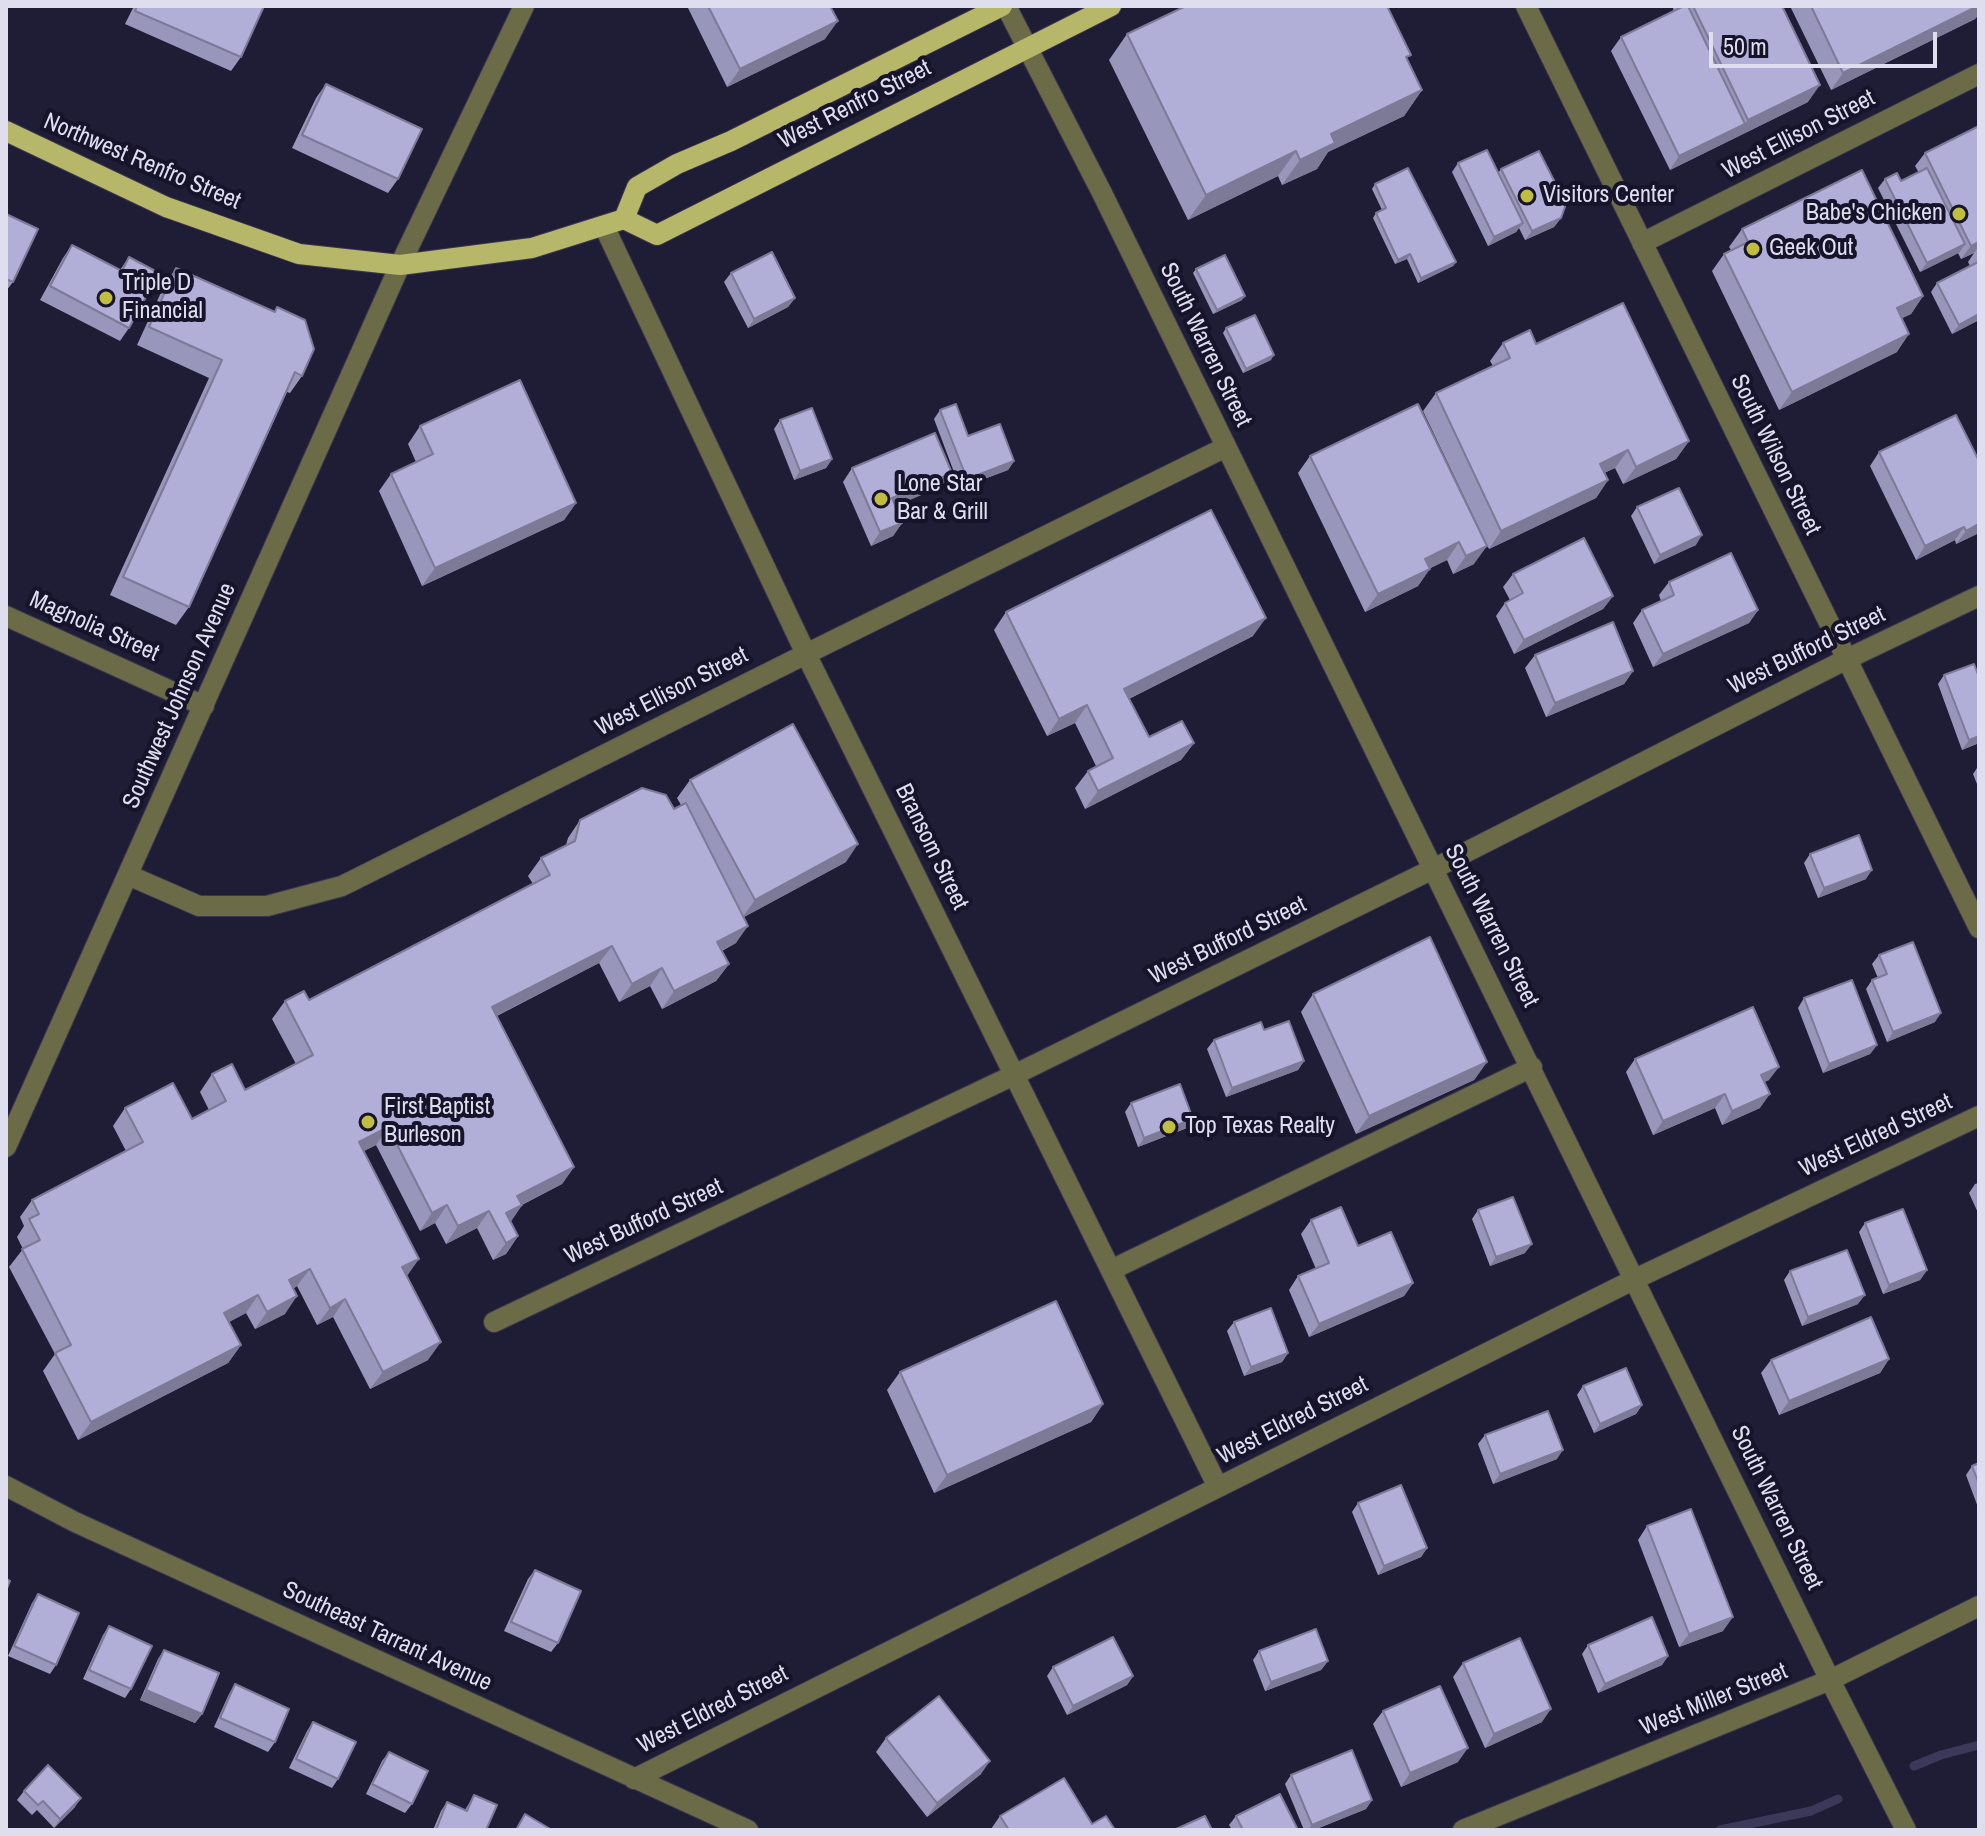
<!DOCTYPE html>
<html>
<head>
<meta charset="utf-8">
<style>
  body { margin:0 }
  #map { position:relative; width:1985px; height:1836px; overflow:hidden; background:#1f1c35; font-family:"Archivo Narrow",sans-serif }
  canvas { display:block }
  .frame { position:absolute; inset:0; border:8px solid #dedeef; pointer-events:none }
  .scale { position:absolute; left:1709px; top:32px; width:228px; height:36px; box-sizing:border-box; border:4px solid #dedeef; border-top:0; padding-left:10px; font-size:24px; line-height:28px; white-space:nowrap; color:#dedeef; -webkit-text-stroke:6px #16132b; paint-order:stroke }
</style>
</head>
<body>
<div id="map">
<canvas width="1985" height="1836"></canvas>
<div class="frame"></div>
<div class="scale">50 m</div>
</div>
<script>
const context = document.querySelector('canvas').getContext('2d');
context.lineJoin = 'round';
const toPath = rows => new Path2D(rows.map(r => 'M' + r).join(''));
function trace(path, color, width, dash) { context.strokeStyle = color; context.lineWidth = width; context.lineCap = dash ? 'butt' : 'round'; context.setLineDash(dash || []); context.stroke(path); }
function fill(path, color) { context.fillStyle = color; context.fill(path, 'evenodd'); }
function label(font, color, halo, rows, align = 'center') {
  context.font = font + ' "Archivo Narrow",sans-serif'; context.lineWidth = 8; context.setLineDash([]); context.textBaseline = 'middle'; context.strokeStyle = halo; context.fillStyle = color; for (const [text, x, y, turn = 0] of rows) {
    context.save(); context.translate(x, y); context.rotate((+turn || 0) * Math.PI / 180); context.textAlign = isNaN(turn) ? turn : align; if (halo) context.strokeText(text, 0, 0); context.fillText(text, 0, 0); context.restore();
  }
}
trace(toPath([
  [1914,1766,1941,1755,1979,1745],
  [1720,1830,1811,1811,1838,1799]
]), '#3b385a', 9);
const minor = toPath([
  [1006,6,1102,193,1830,1680,1906,1830],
  [1526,6,1979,928],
  [604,226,806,654,1218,1487],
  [1642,243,1979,74],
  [6,616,204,706],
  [128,875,199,906,267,906,342,886,806,654,1226,447],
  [6,1147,400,265,524,6],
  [1111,1270,1532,1067],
  [494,1322,1014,1075,1433,869,1847,659,1979,596],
  [6,1486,75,1522,748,1830],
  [634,1779,1635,1279,1979,1116],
  [1463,1830,1830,1680,1979,1606]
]);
const major = toPath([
  [6,131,166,207,299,254,400,265,532,248,624,219,657,235,1111,6],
  [624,219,637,187,677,164,731,141,1002,6]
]);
trace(minor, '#3a374f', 22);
trace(major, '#3a374f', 22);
trace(minor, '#6b6b47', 20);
trace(major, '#b7b769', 20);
fill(toPath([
  [134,6,264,6,241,57,231,71,125,24],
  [687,6,830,6,825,39,727,87],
  [1672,6,1782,6,1808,102,1670,170,1611,51,1621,37,1674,11],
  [1790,6,1979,6,1979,14,1975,19,1831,90],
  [1127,34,1407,61,1422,90,1404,116,1328,152,1317,169,1282,185,1278,176,1188,220,1109,60],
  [326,84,398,179,388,193,292,148,316,98],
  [1979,126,1979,320,1952,334,1931,292,1937,283,1970,266,1968,262,1974,253,1961,259,1958,253,1920,272,1878,188,1885,179,1901,181,1919,173,1915,166,1925,153],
  [1458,163,1498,173,1501,169,1561,218,1554,227,1525,240,1519,228,1516,232,1488,246,1452,172],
  [1375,184,1456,262,1453,266,1418,283,1407,259,1395,264,1373,218,1376,213,1382,210,1372,189],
  [6,214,13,282,6,291],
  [1742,229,1923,296,1911,314,1902,318,1897,352,1779,410,1712,271,1724,254,1731,250,1729,247],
  [72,245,120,270,129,257,129,328,120,341,40,300,63,258],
  [176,268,274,312,277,307,302,376,290,393,287,392,189,607,176,625,110,595,209,378,137,345,164,286],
  [1196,269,1242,300,1213,314,1193,273],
  [731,273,795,298,788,307,748,328,724,282],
  [1226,328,1271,360,1243,373,1223,333],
  [1503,343,1536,344,1689,441,1676,459,1623,484,1615,468,1604,473,1608,480,1596,498,1489,549,1423,411,1436,393,1493,366,1490,361],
  [1418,404,1474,564,1453,574,1447,560,1430,568,1418,586,1365,612,1298,473,1310,456],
  [940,410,968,436,1014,461,1008,470,960,488,934,419],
  [780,420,832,459,826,468,794,480,774,429],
  [420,426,576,503,564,520,422,586,379,491,391,474,416,462,408,444],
  [1879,452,1979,533,1956,544,1955,540,1916,560,1870,466],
  [852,468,942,486,895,506,902,523,893,536,871,546,843,482],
  [1637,507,1696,545,1654,564,1631,516],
  [1513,574,1613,596,1603,609,1514,654,1496,616,1505,603,1510,600,1503,587],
  [1669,582,1758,610,1749,623,1653,667,1633,623,1642,610,1661,601,1659,595],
  [1006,612,1253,636,1129,699,1149,737,1194,743,1181,760,1085,809,1075,788,1088,771,1096,766,1075,723,1047,736,994,630],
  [1535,655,1633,671,1624,684,1546,717,1525,668],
  [1944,675,1979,743,1962,750,1938,684],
  [1979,765,1979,789,1973,774],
  [690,780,846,862,744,917,736,943,722,951,729,964,716,981,662,1009,650,986,619,1002,599,963,497,1016,574,1167,562,1184,522,1205,511,1221,518,1236,506,1254,493,1260,477,1228,446,1244,435,1223,420,1231,376,1145,364,1151,407,1276,428,1360,370,1389,333,1317,317,1325,297,1286,293,1289,285,1314,255,1329,246,1313,229,1322,241,1345,228,1363,78,1440,43,1371,55,1354,9,1267,23,1249,17,1237,24,1226,20,1217,32,1200,126,1151,113,1126,125,1108,192,1119,209,1110,200,1092,212,1074,245,1090,296,1064,272,1019,285,1001,309,1000,533,884,528,876,541,858,566,845,568,838,580,820,674,809,681,805,677,798],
  [1810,854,1866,879,1818,898,1804,863],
  [1879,955,1935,1022,1887,1042,1866,989,1872,980,1878,978,1872,964],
  [1313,994,1487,1062,1474,1080,1356,1134,1301,1012],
  [1804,998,1877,1045,1870,1054,1823,1073,1798,1008],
  [1264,1030,1304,1061,1298,1070,1226,1097,1207,1049,1214,1040],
  [1635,1059,1769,1080,1764,1082,1760,1108,1722,1125,1715,1108,1653,1135,1626,1072],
  [1131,1103,1187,1128,1138,1147,1125,1112],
  [1979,1183,1979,1215,1969,1193,1975,1184],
  [1478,1210,1525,1253,1490,1266,1472,1219],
  [1311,1220,1413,1283,1404,1296,1309,1337,1289,1290,1298,1276,1316,1269,1301,1234],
  [1865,1223,1927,1270,1920,1280,1883,1294,1859,1232],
  [1790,1271,1858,1304,1802,1326,1784,1280],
  [1234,1322,1288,1353,1282,1362,1244,1376,1227,1331],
  [1889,1359,1880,1373,1779,1415,1761,1373,1771,1360],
  [900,1372,1103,1404,1091,1422,934,1493,887,1390],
  [1583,1386,1642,1405,1636,1414,1594,1433,1577,1395],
  [1485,1435,1557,1459,1493,1484,1478,1444],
  [1979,1463,1979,1510,1966,1475,1972,1466],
  [1358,1503,1427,1548,1421,1557,1378,1575,1352,1512],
  [1647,1526,1723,1631,1679,1647,1638,1540],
  [535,1570,558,1643,551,1652,504,1631,528,1579],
  [38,1594,56,1665,50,1674,8,1656,32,1603],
  [109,1626,131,1689,125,1698,83,1679,103,1635],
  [1588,1645,1668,1656,1662,1665,1598,1693,1582,1654],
  [164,1650,202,1714,195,1723,140,1700,158,1659],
  [1259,1651,1328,1661,1321,1670,1265,1691,1253,1660],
  [1463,1663,1542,1722,1485,1748,1453,1677],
  [1053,1667,1133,1676,1127,1685,1067,1715,1047,1676],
  [235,1684,275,1742,268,1752,214,1727,229,1694],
  [1383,1711,1458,1762,1401,1787,1373,1724],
  [313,1722,338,1779,332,1788,289,1768,307,1731],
  [886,1738,981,1774,927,1817,876,1752],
  [389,1752,412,1804,405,1813,366,1794,382,1761],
  [1291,1775,1372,1800,1366,1809,1314,1830,1304,1830,1285,1784],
  [24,1791,75,1807,54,1828,37,1810,32,1815,17,1800],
  [474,1795,486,1830,433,1830,441,1811,447,1802,465,1810],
  [1000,1816,1092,1824,1115,1830,991,1830,991,1829],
  [1236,1816,1298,1830,1232,1830,1229,1825]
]), '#9896ba');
fill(toPath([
  [1979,6,1979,14,1975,19,1831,90,1843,73],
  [838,21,825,39,727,87,740,69],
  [1820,85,1808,102,1670,170,1679,156,1745,124,1748,120],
  [1422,90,1404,116,1328,152,1317,169,1282,185,1300,160,1331,134],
  [1296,151,1278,176,1188,220,1206,195],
  [1561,218,1554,227,1525,240,1532,231],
  [1523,223,1516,232,1488,246,1494,237],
  [1979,242,1979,251,1978,248,1974,253,1961,259,1971,246],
  [1965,244,1959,253,1920,272,1927,263],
  [1410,254,1407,259,1395,264,1398,260],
  [1456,262,1453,266,1418,283,1421,278],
  [1245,296,1242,300,1213,314,1217,310],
  [1923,296,1911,314,1885,326,1897,308],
  [795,298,788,307,748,328,754,319],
  [1979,314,1979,320,1952,334,1959,325],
  [1909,334,1897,352,1779,410,1792,392],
  [1274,355,1271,360,1243,373,1246,369],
  [1689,441,1676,459,1623,484,1636,467],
  [1628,450,1615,468,1587,481,1600,464],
  [832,459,826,468,794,480,800,471],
  [1014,461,1008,470,960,488,967,479],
  [952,473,942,486,882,512,892,498],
  [1608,480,1596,498,1489,549,1501,531],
  [576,503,564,520,422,586,435,568],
  [902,523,893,536,871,546,880,532],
  [1979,524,1979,533,1956,544,1966,531],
  [1964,527,1955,540,1916,560,1925,546],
  [1702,535,1696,545,1654,564,1660,555],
  [1459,542,1447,560,1413,577,1425,559],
  [1487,546,1474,564,1453,574,1466,556],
  [1430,569,1418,586,1365,612,1378,594],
  [1613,596,1603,609,1514,654,1524,640],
  [1758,610,1749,623,1653,667,1663,654],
  [1266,618,1253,636,1112,707,1124,689],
  [1633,671,1624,684,1546,717,1555,703],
  [1087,705,1075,723,1047,736,1059,719],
  [1979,736,1979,743,1962,750,1969,740],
  [1194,743,1181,760,1085,809,1098,791],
  [858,844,846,862,742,918,755,900],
  [1872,870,1866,879,1818,898,1824,888],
  [748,926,736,943,704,959,717,942],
  [612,946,599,963,480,1024,492,1007],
  [729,964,716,981,662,1009,674,991],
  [662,968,650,986,619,1002,632,984],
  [1941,1013,1935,1022,1887,1042,1893,1032],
  [1877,1045,1870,1054,1823,1073,1829,1064],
  [1304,1061,1298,1070,1226,1097,1232,1088],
  [1487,1062,1474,1080,1356,1134,1369,1116],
  [1779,1067,1769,1080,1751,1088,1761,1075],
  [1725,1094,1715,1108,1653,1135,1663,1121],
  [1770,1094,1760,1108,1722,1125,1732,1111],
  [1193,1119,1187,1128,1138,1147,1144,1138],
  [388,1127,376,1145,347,1159,359,1142],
  [574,1167,562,1184,505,1213,517,1196],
  [447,1205,435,1223,420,1231,432,1213],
  [522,1205,510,1223,506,1213],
  [489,1211,477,1228,446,1244,458,1226],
  [518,1236,506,1254,493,1260,506,1243],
  [1532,1244,1525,1253,1490,1266,1496,1257],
  [419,1259,407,1276,402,1267],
  [310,1269,297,1286,276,1297,289,1280],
  [1927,1270,1920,1280,1883,1294,1889,1285],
  [1413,1283,1404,1296,1309,1337,1319,1324],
  [258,1295,246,1313,212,1331,224,1313],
  [1865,1295,1858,1304,1802,1326,1808,1317],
  [297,1296,285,1314,255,1329,267,1312],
  [345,1299,333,1317,317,1325,330,1308],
  [441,1342,428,1360,370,1389,383,1372],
  [241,1345,228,1363,78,1440,91,1422],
  [1288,1353,1282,1362,1244,1376,1251,1367],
  [1889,1359,1880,1373,1779,1415,1789,1401],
  [1103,1404,1091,1422,934,1493,947,1475],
  [1642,1405,1636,1414,1594,1433,1600,1424],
  [1563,1450,1557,1459,1493,1484,1500,1474],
  [1427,1548,1421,1557,1378,1575,1384,1566],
  [1733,1617,1723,1631,1679,1647,1689,1634],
  [1668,1656,1662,1665,1598,1693,1605,1684],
  [1328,1661,1321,1670,1265,1691,1271,1682],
  [1133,1676,1127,1685,1067,1715,1073,1706],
  [146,1690,202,1714,195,1723,140,1700],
  [1551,1709,1542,1722,1485,1748,1494,1734],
  [1468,1748,1458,1762,1401,1787,1410,1773],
  [990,1761,981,1774,927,1817,937,1803],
  [81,1798,75,1807,54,1828,60,1819],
  [1372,1800,1366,1809,1314,1830,1308,1830,1312,1825]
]), '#7c7a97');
const building = toPath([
  [137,6,264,6,241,57,135,11,137,6],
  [708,6,830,6,838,21,740,69,708,6],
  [1186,6,1387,6,1411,55,1406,57,1422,90,1331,134,1335,143,1300,160,1296,151,1206,195,1127,34,1186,6],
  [1684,6,1688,6,1745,124,1679,156,1621,37,1684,6],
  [1693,6,1782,6,1820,85,1748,120,1693,6],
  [1811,6,1978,6,1843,73,1811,6],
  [326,84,422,129,398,179,302,135,326,84],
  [1979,126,1979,242,1971,246,1925,153,1979,126],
  [1487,150,1523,223,1494,237,1458,163,1487,150],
  [1539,151,1566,204,1561,218,1532,231,1501,169,1539,151],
  [1408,168,1456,262,1421,278,1410,254,1398,260,1376,213,1386,208,1375,184,1408,168],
  [1927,168,1965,244,1927,263,1885,179,1897,173,1901,181,1927,168],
  [1862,170,1923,296,1897,308,1909,334,1792,392,1724,254,1748,242,1742,229,1862,170],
  [6,214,38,229,13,282,6,279,6,214],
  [72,245,122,271,129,257,159,273,129,328,50,286,72,245],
  [772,252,795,298,754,319,731,273,772,252],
  [1225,255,1245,296,1217,310,1196,269,1225,255],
  [1978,262,1979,265,1979,314,1959,325,1937,283,1978,262],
  [176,268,275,312,277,307,305,320,314,349,302,376,295,372,189,607,123,577,222,360,149,327,176,268],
  [1623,303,1689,441,1636,467,1628,450,1600,464,1608,480,1501,531,1436,393,1510,358,1503,343,1530,330,1536,344,1623,303],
  [1255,315,1274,355,1246,369,1226,328,1255,315],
  [520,380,576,503,435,568,391,474,433,454,420,426,520,380],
  [956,404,968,436,1000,424,1014,461,967,479,940,410,956,404],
  [1418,404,1487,546,1466,556,1459,542,1425,559,1430,569,1378,594,1310,456,1418,404],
  [812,408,832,459,800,471,780,420,812,408],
  [1956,415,1979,461,1979,524,1966,531,1964,527,1925,546,1879,452,1956,415],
  [935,433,952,473,892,498,902,523,880,532,852,468,935,433],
  [1679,488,1702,535,1660,555,1637,507,1679,488],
  [1211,510,1266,618,1124,689,1149,737,1182,721,1194,743,1098,791,1088,771,1113,758,1087,705,1059,719,1006,612,1211,510],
  [1584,538,1613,596,1524,640,1505,603,1523,593,1513,574,1584,538],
  [1731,553,1758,610,1663,654,1642,610,1674,595,1669,582,1731,553],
  [1613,622,1633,671,1555,703,1535,655,1613,622],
  [1974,664,1979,677,1979,736,1969,740,1944,675,1974,664],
  [793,724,858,844,755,900,690,780,793,724],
  [642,788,666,795,674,809,686,803,748,926,717,942,729,964,674,991,662,968,632,984,612,946,492,1007,574,1167,517,1196,522,1205,506,1213,518,1236,506,1243,489,1211,458,1226,447,1205,432,1213,388,1127,359,1142,419,1259,402,1267,441,1342,383,1372,345,1299,330,1308,310,1269,289,1280,297,1296,267,1312,258,1295,224,1313,241,1345,91,1422,55,1353,71,1345,22,1249,40,1240,29,1219,39,1214,32,1200,143,1142,125,1108,173,1083,192,1119,226,1101,212,1074,232,1064,245,1090,313,1055,285,1001,304,991,309,1000,550,875,541,858,575,841,580,820,642,788],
  [1859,835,1872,870,1824,888,1810,854,1859,835],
  [1430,937,1487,1062,1369,1116,1313,994,1430,937],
  [1913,942,1941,1013,1893,1032,1872,980,1887,974,1879,955,1913,942],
  [1852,980,1877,1045,1829,1064,1804,998,1852,980],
  [1753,1007,1779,1067,1761,1075,1770,1094,1732,1111,1725,1094,1663,1121,1635,1059,1753,1007],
  [1289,1021,1304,1061,1232,1088,1214,1040,1261,1022,1264,1030,1289,1021],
  [1180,1084,1193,1119,1144,1138,1131,1103,1180,1084],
  [1513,1197,1532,1244,1496,1257,1478,1210,1513,1197],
  [1341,1207,1358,1246,1391,1232,1413,1283,1319,1324,1298,1276,1329,1263,1311,1220,1341,1207],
  [1903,1209,1927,1270,1889,1285,1865,1223,1903,1209],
  [1847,1250,1865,1295,1808,1317,1790,1271,1847,1250],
  [1056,1301,1103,1404,947,1475,900,1372,1056,1301],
  [1271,1308,1288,1353,1251,1367,1234,1322,1271,1308],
  [1871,1317,1889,1359,1789,1401,1771,1360,1871,1317],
  [1626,1368,1642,1405,1600,1424,1583,1386,1626,1368],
  [1548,1411,1563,1450,1500,1474,1485,1435,1548,1411],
  [1979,1463,1979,1484,1972,1466,1979,1463],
  [1401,1485,1427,1548,1384,1566,1358,1503,1401,1485],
  [1691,1509,1733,1617,1689,1634,1647,1526,1691,1509],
  [535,1570,581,1591,558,1643,511,1622,535,1570],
  [6,1579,10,1581,6,1591,6,1579],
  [38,1594,79,1613,56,1665,14,1646,38,1594],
  [1652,1617,1668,1656,1605,1684,1588,1645,1652,1617],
  [109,1626,152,1646,131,1689,89,1670,109,1626],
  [1316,1629,1328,1661,1271,1682,1259,1651,1316,1629],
  [1113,1637,1133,1676,1073,1706,1053,1667,1113,1637],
  [1520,1638,1551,1709,1494,1734,1463,1663,1520,1638],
  [164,1650,219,1673,202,1714,146,1690,164,1650],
  [235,1684,289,1709,275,1742,220,1718,235,1684],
  [1440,1686,1468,1748,1410,1773,1383,1711,1440,1686],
  [939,1696,990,1761,937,1803,886,1738,939,1696],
  [313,1722,356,1742,338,1779,296,1759,313,1722],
  [1352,1750,1372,1800,1312,1825,1291,1775,1352,1750],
  [389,1752,428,1771,412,1804,372,1784,389,1752],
  [48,1765,81,1798,60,1819,43,1801,38,1805,24,1791,48,1765],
  [1064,1778,1092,1824,1106,1816,1115,1830,1009,1830,1000,1816,1064,1778],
  [1280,1794,1298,1830,1243,1830,1236,1816,1280,1794],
  [474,1795,497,1805,486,1830,436,1830,447,1802,467,1811,474,1795],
  [525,1814,552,1830,516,1830,525,1814],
  [1205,1816,1212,1830,1174,1830,1205,1816]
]);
fill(building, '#b1afd8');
trace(building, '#7c7a97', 2);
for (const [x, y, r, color] of [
  [1527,196,8,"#bfbe41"],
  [1959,214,8,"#bfbe41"],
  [1753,249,8,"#bfbe41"],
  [106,298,8,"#bfbe41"],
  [881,499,8,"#bfbe41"],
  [368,1122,8,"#bfbe41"],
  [1169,1127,8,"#bfbe41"]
]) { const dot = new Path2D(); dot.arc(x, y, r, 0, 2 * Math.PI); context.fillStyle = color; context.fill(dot); trace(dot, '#16132b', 3); }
label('24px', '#dedeef', '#16132b', [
  ["West Renfro Street",855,105,-27],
  ["West Ellison Street",1799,135,-27],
  ["Northwest Renfro Street",142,162,23],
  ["South Warren Street",1205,345,64],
  ["South Wilson Street",1775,455,64],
  ["Magnolia Street",94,627,24],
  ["West Bufford Street",1807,651,-26],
  ["West Ellison Street",672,692,-27],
  ["Southwest Johnson Avenue",180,696,-66],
  ["Bransom Street",931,847,64],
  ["South Warren Street",1491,926,63],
  ["West Bufford Street",1228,941,-26],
  ["West Eldred Street",1876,1136,-25],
  ["West Bufford Street",644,1222,-25],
  ["West Eldred Street",1293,1421,-27],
  ["South Warren Street",1776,1508,64],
  ["Southeast Tarrant Avenue",387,1637,25],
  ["West Miller Street",1714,1700,-22],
  ["West Eldred Street",713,1710,-27]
]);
label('24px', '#dedeef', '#16132b', [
  ["Visitors Center",1543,196],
  ["Babe's Chicken",1943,214,"right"],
  ["Geek Out",1769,249],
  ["Triple D",122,284],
  ["Financial",122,312],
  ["Lone Star",897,485],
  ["Bar & Grill",897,513],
  ["First Baptist",384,1108],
  ["Burleson",384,1136],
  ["Top Texas Realty",1185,1127]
], 'left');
</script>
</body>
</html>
